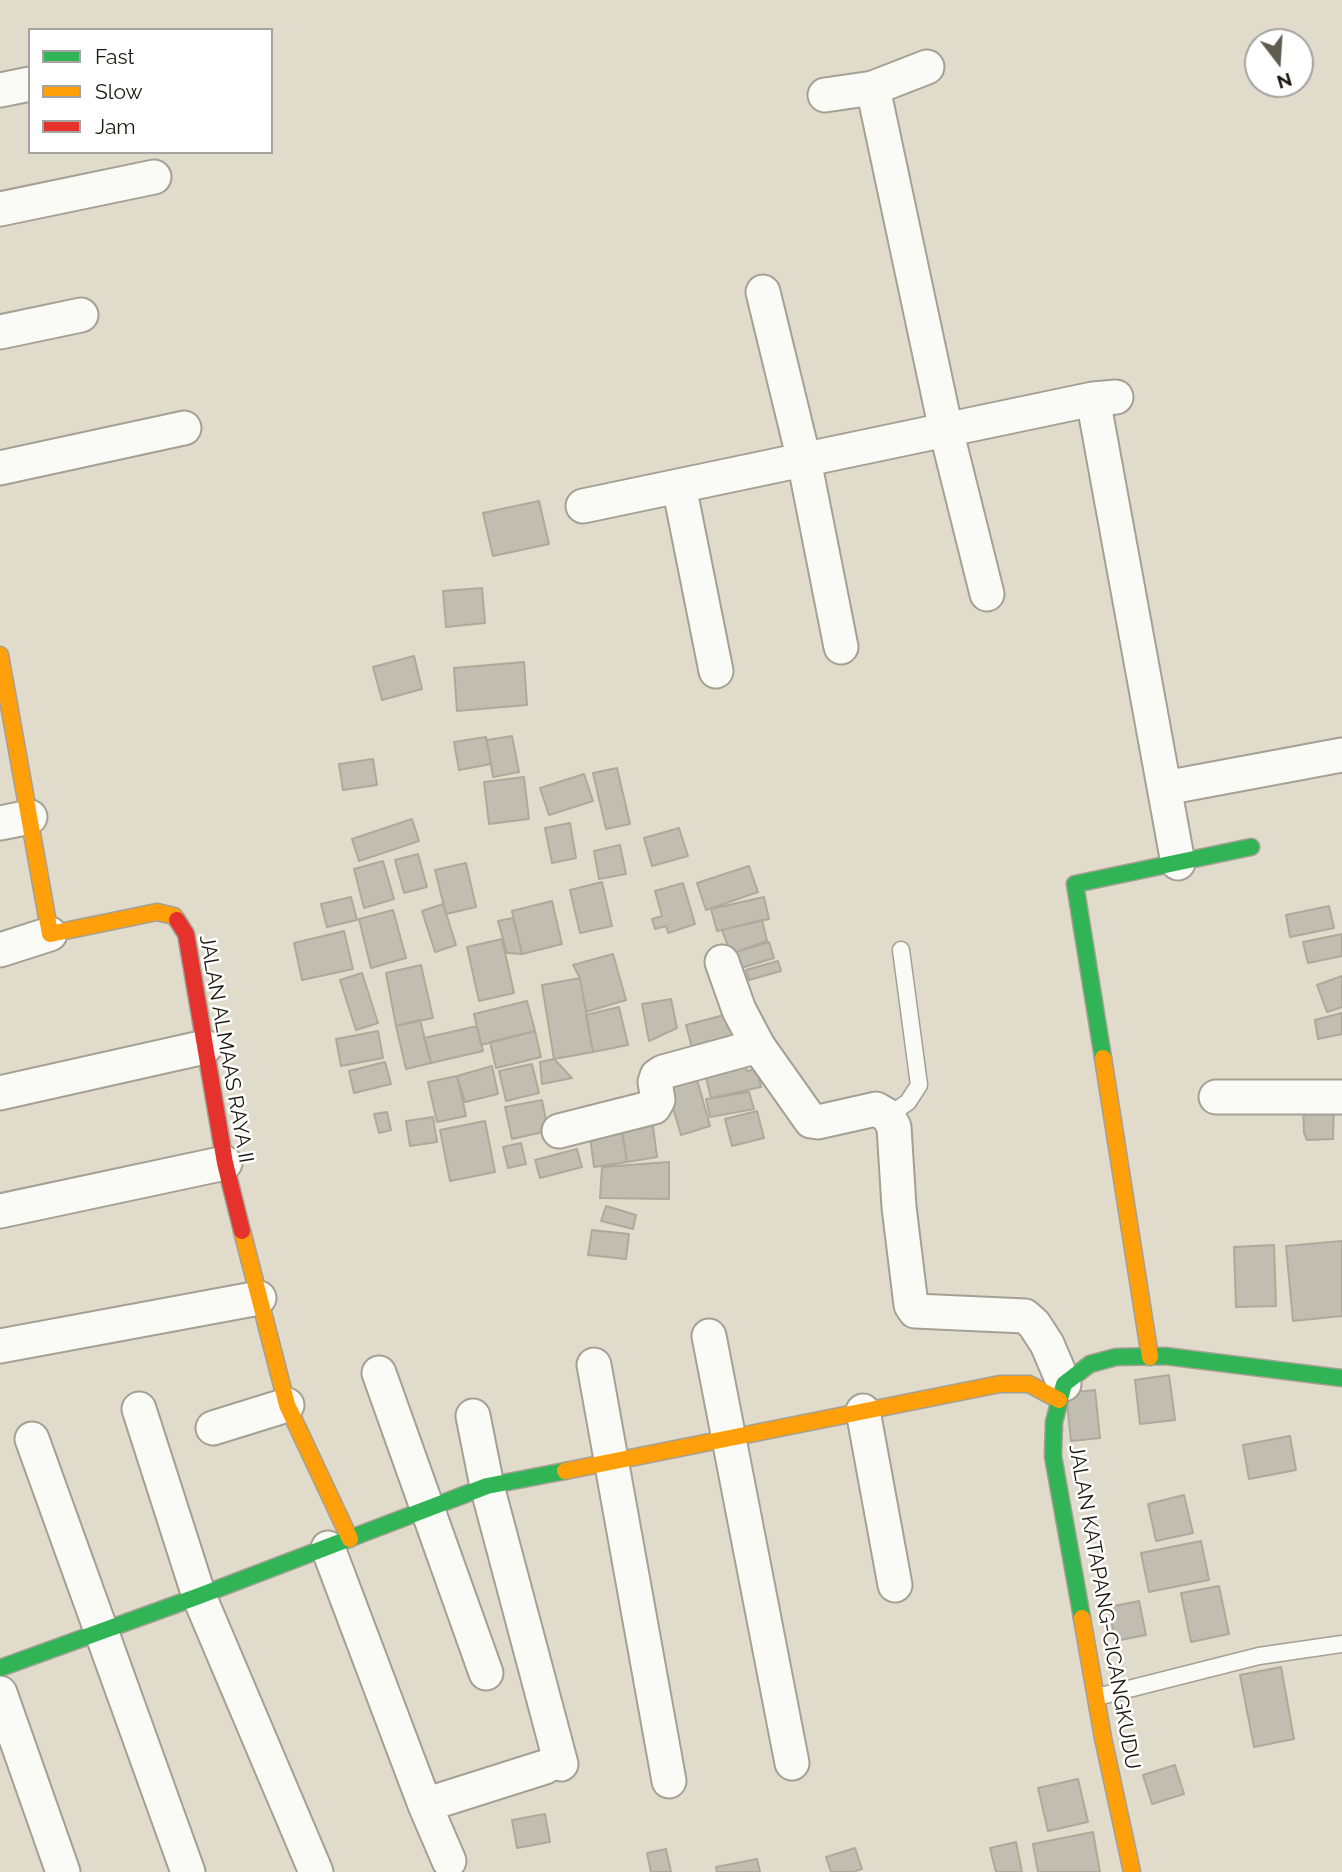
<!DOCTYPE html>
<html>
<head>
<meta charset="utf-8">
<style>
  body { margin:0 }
  #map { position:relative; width:1342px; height:1872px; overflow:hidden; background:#e0dbcb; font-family:Raleway,sans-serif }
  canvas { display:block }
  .legend { position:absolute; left:28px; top:28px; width:245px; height:126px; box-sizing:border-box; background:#fff; border:2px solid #a4a39f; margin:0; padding:9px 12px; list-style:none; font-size:21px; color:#1c180e }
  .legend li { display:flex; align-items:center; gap:14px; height:35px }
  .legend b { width:35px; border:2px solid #a4a39f }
  .north { position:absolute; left:1244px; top:28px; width:70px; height:70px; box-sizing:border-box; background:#fff; border:2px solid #a4a39f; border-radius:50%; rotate:163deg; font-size:19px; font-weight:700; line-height:28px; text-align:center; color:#1c180e }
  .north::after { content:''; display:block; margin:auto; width:24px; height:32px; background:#615c50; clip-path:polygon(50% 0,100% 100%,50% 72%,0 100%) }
</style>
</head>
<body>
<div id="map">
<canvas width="1342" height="1872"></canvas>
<ul class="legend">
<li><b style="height:9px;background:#30b455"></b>Fast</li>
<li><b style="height:9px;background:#ff9f0a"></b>Slow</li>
<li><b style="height:9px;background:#e5322d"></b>Jam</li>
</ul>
<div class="north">N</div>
</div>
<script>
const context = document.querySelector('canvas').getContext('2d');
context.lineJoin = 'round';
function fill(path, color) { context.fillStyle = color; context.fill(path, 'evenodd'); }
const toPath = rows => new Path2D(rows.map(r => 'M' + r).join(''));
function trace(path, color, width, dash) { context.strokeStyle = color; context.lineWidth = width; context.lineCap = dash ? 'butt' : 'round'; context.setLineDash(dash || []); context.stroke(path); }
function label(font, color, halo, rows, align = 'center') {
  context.font = font + ' Raleway,sans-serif'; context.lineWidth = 5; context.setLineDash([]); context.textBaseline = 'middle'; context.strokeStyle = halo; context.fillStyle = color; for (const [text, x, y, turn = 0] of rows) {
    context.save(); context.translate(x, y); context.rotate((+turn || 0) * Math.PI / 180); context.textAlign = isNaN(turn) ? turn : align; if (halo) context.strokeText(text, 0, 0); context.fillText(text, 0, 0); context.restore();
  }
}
const building = toPath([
  [539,501,549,544,493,556,483,513,539,501],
  [482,588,485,623,446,627,443,591,482,588],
  [414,656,422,689,382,700,373,667,414,656],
  [524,662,527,705,457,711,454,668,524,662],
  [512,736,519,772,493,777,487,740,512,736],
  [486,737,491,764,459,770,454,742,486,737],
  [373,759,377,785,343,790,339,764,373,759],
  [617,768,630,824,606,829,593,773,617,768],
  [584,774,593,801,549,815,540,788,584,774],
  [524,777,529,819,489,824,484,782,524,777],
  [412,819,419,841,359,861,352,839,412,819],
  [570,823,576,858,552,863,545,828,570,823],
  [679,828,688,856,652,866,644,838,679,828],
  [620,845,626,874,599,879,594,851,620,845],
  [418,854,427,887,404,893,395,860,418,854],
  [383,861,394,899,364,908,354,869,383,861],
  [466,863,476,907,446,914,435,870,466,863],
  [749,866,758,892,706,910,697,883,749,866],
  [602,882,612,926,580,933,570,890,602,882],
  [683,883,695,924,668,933,666,926,655,929,652,919,662,916,655,891,683,883],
  [351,897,357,920,327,927,321,904,351,897],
  [764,897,769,919,717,931,711,909,764,897],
  [552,901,562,944,522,954,512,911,552,901],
  [443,904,456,945,435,952,422,911,443,904],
  [1329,906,1334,928,1290,937,1286,915,1329,906],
  [393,910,406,958,371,968,359,919,393,910],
  [513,918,522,954,507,953,498,921,513,918],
  [762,920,767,941,731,954,722,930,762,920],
  [344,931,353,969,302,980,294,943,344,931],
  [1342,934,1342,956,1308,963,1303,942,1342,934],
  [502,939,514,993,479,1001,467,947,502,939],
  [769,942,774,958,741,968,736,952,769,942],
  [613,954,626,1000,586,1012,580,978,573,965,613,954],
  [778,961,781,971,749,980,746,970,778,961],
  [421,965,433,1018,396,1026,386,973,421,965],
  [362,973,378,1023,356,1030,340,980,362,973],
  [1342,976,1342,1007,1327,1012,1317,985,1342,976],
  [580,978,593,1052,554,1059,542,985,580,978],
  [671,999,677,1028,649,1041,642,1004,671,999],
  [527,1001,535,1031,481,1045,474,1014,527,1001],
  [619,1007,628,1045,593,1052,586,1015,619,1007],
  [732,1013,739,1044,694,1055,686,1025,732,1013],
  [1342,1013,1342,1034,1318,1039,1315,1020,1342,1013],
  [420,1020,431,1063,406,1069,396,1026,420,1020],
  [477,1026,483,1051,431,1063,424,1038,477,1026],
  [378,1031,383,1058,341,1066,336,1039,378,1031],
  [535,1031,541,1057,496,1068,490,1042,535,1031],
  [743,1056,747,1071,757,1069,761,1087,711,1098,703,1065,743,1056],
  [554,1059,572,1078,542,1084,540,1062,554,1059],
  [385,1062,391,1084,354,1093,349,1071,385,1062],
  [532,1064,539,1093,506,1101,499,1071,532,1064],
  [492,1066,498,1094,465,1102,457,1076,492,1066],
  [695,1072,710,1126,681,1135,665,1081,695,1072],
  [457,1076,466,1116,437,1122,428,1082,457,1076],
  [749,1092,754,1109,710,1117,706,1099,749,1092],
  [542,1100,548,1131,512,1139,505,1107,542,1100],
  [1334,1102,1333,1139,1307,1140,1304,1133,1303,1104,1334,1102],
  [757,1111,764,1138,732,1146,725,1119,757,1111],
  [387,1112,391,1130,379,1133,374,1114,387,1112],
  [433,1117,437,1142,410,1146,406,1121,433,1117],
  [652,1119,657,1157,627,1162,621,1124,652,1119],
  [485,1121,495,1172,450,1181,440,1130,485,1121],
  [621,1124,627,1162,594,1167,589,1129,621,1124],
  [521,1143,526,1164,508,1168,503,1147,521,1143],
  [577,1149,582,1167,540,1178,535,1160,577,1149],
  [669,1162,669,1199,600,1198,602,1167,669,1162],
  [606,1206,636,1215,633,1229,601,1221,606,1206],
  [592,1230,629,1234,626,1259,588,1255,592,1230],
  [1342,1241,1342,1316,1293,1321,1286,1246,1342,1241],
  [1274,1245,1276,1306,1236,1307,1234,1247,1274,1245],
  [1169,1375,1175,1420,1140,1424,1135,1380,1169,1375],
  [1095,1390,1100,1438,1071,1441,1066,1393,1095,1390],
  [1290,1436,1296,1470,1249,1479,1243,1445,1290,1436],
  [1184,1495,1193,1533,1156,1541,1148,1504,1184,1495],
  [1201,1541,1209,1580,1149,1592,1141,1553,1201,1541],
  [1219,1586,1229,1634,1191,1642,1181,1593,1219,1586],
  [1139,1601,1146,1635,1115,1641,1109,1607,1139,1601],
  [1281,1667,1294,1739,1254,1747,1240,1675,1281,1667],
  [1175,1765,1184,1794,1152,1804,1143,1775,1175,1765],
  [1078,1779,1088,1822,1048,1831,1038,1788,1078,1779],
  [545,1814,550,1842,517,1848,512,1820,545,1814],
  [1093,1832,1100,1872,1038,1872,1033,1844,1093,1832],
  [1016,1842,1022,1872,996,1872,990,1848,1016,1842],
  [855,1848,862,1869,853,1872,831,1872,826,1857,855,1848],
  [666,1849,671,1872,651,1872,647,1853,666,1849],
  [757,1859,760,1872,717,1872,716,1867,757,1859]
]);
fill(building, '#c1bdb1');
trace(building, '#ada99d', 2);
const lane = toPath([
  [888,1116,908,1102,919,1085,901,950],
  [1097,1697,1259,1656,1342,1644]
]);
const street = toPath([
  [873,88,946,430,987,594],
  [0,90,30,84],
  [825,95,873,88,927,67],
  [0,209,154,177],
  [763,292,804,460,841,647],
  [0,332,81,315],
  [1093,399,1178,863],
  [0,468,184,428],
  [679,486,716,671],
  [583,506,1093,399,1116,397],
  [1165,788,1342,755],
  [0,823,30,817],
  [0,950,50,934],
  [722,962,739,1010,758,1046,811,1121,818,1122,876,1109,888,1116,894,1127,899,1207,911,1305,915,1311,1025,1316,1034,1324,1047,1344,1064,1384],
  [0,1093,205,1047],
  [1216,1097,1342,1097],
  [559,1131,654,1107,658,1100,655,1082,657,1076,663,1072,758,1046],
  [0,1211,225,1163],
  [709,1336,792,1763],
  [0,1346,259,1298],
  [594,1365,669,1781],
  [379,1373,486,1673],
  [139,1409,199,1596,316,1872],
  [863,1411,895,1585],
  [473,1416,487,1486,561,1764],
  [213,1428,287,1405],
  [32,1439,188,1872],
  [328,1548,425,1805,449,1861],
  [0,1693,63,1872],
  [425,1805,545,1767]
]);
const fast = toPath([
  [1103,1058,1075,884,1251,847],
  [1082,1618,1053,1456,1054,1422,1064,1384,1090,1364,1116,1357,1165,1356,1342,1378],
  [0,1668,199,1596,487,1486,565,1471]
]);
const slow = toPath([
  [0,655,50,934,157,912,174,916,177,920],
  [1103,1058,1150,1357],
  [242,1231,287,1405,350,1539],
  [565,1471,1000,1384,1029,1384,1059,1400],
  [1082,1618,1103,1738,1132,1872]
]);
const jam = toPath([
  [177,920,186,934,225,1163,242,1231]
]);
trace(lane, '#a4a093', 19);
trace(street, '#a4a093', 37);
trace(fast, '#a4a093', 19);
trace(slow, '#a4a093', 19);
trace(jam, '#a4a093', 19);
trace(lane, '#fafaf7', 16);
trace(street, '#fafaf7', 33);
trace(fast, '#30b455', 16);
trace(slow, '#ff9f0a', 16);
trace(jam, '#e5322d', 16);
label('21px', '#1c180e', '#fff', [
  ["JALAN ALMAAS RAYA II",226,1049,80],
  ["JALAN KATAPANG-CICANGKUDU",1104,1607,80]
]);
</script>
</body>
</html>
